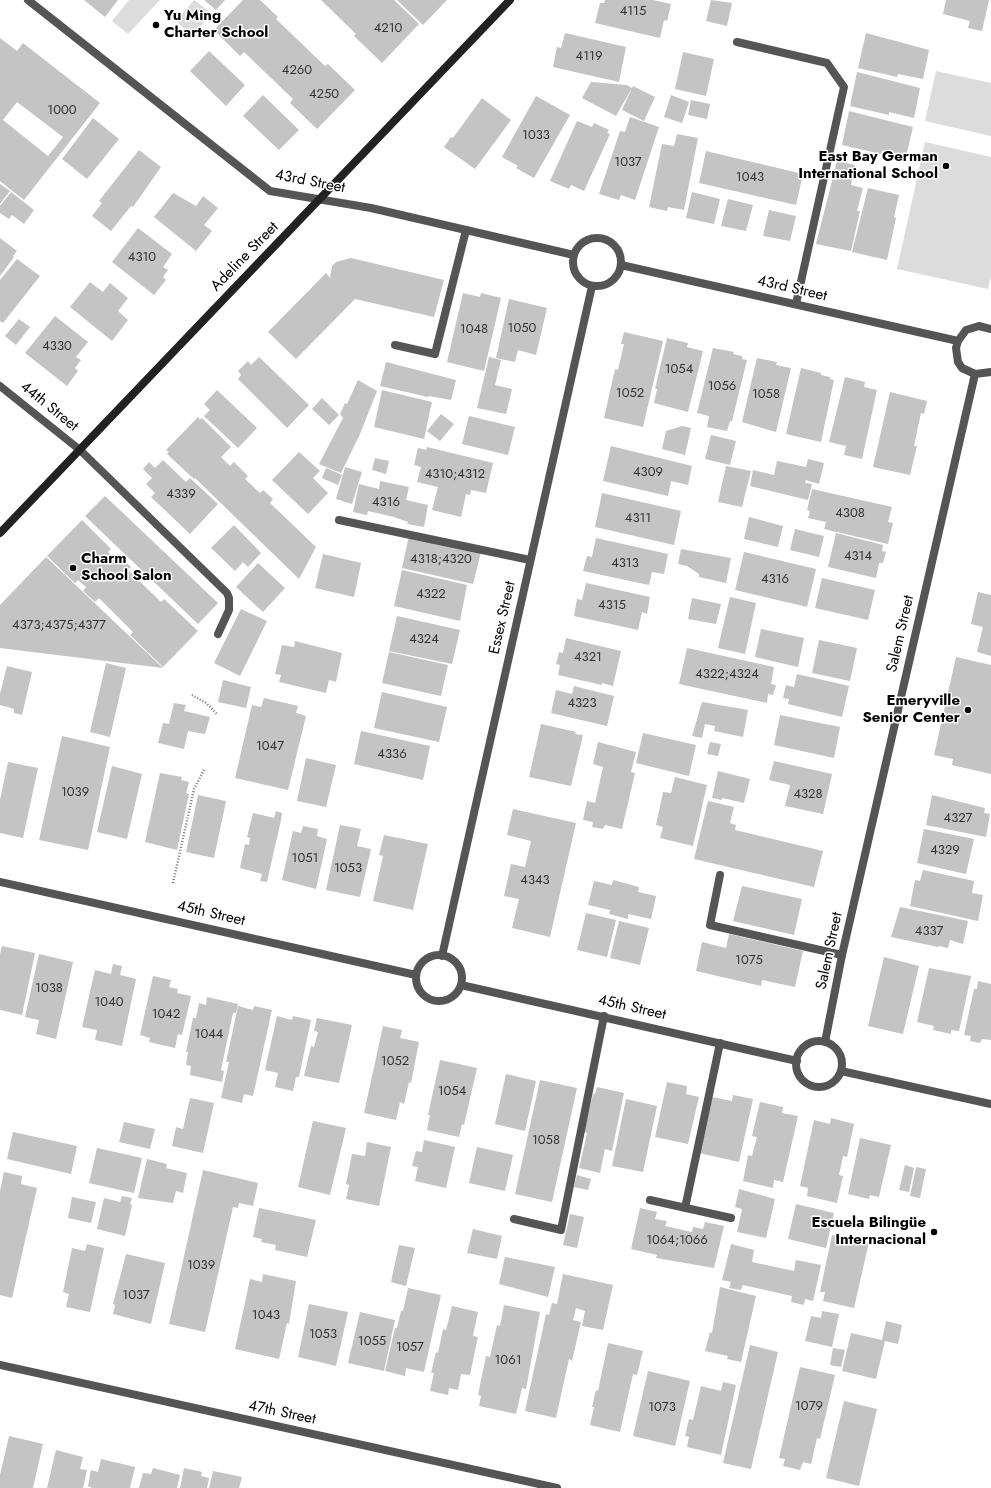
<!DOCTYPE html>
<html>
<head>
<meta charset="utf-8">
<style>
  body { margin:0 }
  canvas { display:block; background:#fff }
</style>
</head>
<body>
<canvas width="991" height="1488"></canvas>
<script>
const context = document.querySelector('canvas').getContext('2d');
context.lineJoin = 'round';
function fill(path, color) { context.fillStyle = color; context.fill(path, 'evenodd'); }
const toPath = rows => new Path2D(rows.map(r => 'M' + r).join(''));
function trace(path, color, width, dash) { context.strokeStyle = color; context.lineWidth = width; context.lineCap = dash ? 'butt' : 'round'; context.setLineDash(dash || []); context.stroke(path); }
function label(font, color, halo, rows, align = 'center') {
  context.font = font + ' Jost,sans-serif'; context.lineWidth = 3; context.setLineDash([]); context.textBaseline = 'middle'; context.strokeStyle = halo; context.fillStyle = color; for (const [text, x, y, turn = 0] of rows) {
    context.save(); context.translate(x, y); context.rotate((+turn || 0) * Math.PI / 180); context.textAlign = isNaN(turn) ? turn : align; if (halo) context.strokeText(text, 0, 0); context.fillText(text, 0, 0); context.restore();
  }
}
fill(toPath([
  [129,0,160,0,128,34,112,21],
  [194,0,213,14,191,35,176,21],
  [936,71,991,83,991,136,925,121],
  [925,142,991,157,991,276,988,289,897,269]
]), '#dcdcdc');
fill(toPath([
  [84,0,118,0,105,17],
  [204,0,225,0,216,10],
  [243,0,260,0,278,17,276,19,325,66,328,64,355,90,317,129,290,103,293,99,244,52,240,56,214,30],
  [321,0,394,0,419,24,382,63,354,36,356,34],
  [397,0,447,0,423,25],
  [605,0,653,0,671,4,667,21,664,20,660,38,595,23,600,3,604,3],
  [711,0,732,3,727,26,706,21],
  [946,0,989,0,982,31,968,28,970,21,943,14],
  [565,33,626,47,619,82,553,67,557,47,561,48],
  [866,33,929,50,923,79,898,74,897,77,858,68],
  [0,38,17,51,23,43,100,103,24,200,0,181],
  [17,102,63,137,48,156,3,120],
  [209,51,245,85,226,106,190,71],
  [683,52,714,59,706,96,675,89],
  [857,72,920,88,914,118,889,112,889,115,850,106],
  [591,82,627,85,632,88,616,116,582,98],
  [633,86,655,97,644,121,622,110],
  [263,95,299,130,279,150,243,116],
  [671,95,689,102,682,123,664,117],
  [536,96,570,115,534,178,516,168,518,166,502,157],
  [482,98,511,120,475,169,444,147,451,137,453,138],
  [691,100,710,104,707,119,688,115],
  [849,111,913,127,906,156,882,151,881,154,842,145],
  [630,117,659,127,635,200,621,195,619,200,599,194,620,131,625,132],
  [93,118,119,139,87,179,62,159],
  [577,121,592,127,594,123,609,130,607,133,610,134,584,191,571,185,569,189,550,181],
  [677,134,698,138,684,210,668,207,667,211,649,207,662,144,674,146],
  [139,150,161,167,133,207,131,206,111,231,92,216,102,203,99,201],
  [706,151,803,174,796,205,699,183],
  [837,161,855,165,851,185,863,188,857,211,860,211,851,251,816,244],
  [0,184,10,191,0,204],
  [868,188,899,195,894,217,896,218,887,260,852,252],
  [11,192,34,210,24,224,12,215,9,219,0,213,0,206],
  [692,192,720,199,714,224,686,218],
  [173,193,196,206,203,196,218,208,204,225,212,231,196,251,154,217],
  [728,199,753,205,746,231,721,226],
  [769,210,796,216,790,241,763,236],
  [138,228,172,254,163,267,168,270,163,277,166,280,154,295,112,262],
  [0,238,17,251,13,256,14,257,0,276],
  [351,258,444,280,434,317,355,299,296,359,268,332,326,273,330,278,332,266,336,262],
  [17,259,40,276,3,323,0,321,0,280],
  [90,282,103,292,110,283,128,298,118,311,128,320,112,341,70,307],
  [463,293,480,297,481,293,501,298,484,371,447,362],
  [509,299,547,308,536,355,518,350,515,362,496,358],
  [55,316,88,342,76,357,81,360,75,368,78,371,67,386,25,353],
  [19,319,30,327,16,345,5,336],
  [624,332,663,341,643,427,604,418,615,369,618,370,624,344,621,344],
  [667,338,688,343,687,347,703,351,688,412,654,403,657,389,655,389],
  [713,348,734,352,733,354,742,356,742,359,747,360,732,421,730,421,727,431,707,427,709,416,697,413],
  [259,357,309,405,287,428,238,379,241,375,238,371,248,361,251,365],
  [489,357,501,360,495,385,512,389,506,414,477,408],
  [757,358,777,362,776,365,791,368,776,432,742,422],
  [386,362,456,380,451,400,429,396,428,397,380,386],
  [801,368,821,373,821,375,830,377,830,379,834,380,821,442,786,434],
  [845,377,865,382,864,387,877,390,862,459,844,455,846,446,829,442],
  [358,380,377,391,360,434,341,473,319,464,343,418,340,414,345,403,347,404],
  [217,390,257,428,238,448,204,416,210,410,204,404],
  [382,390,432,402,424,439,374,427],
  [890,392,927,401,924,414,921,413,914,446,917,446,910,475,873,467],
  [322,398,339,415,329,425,312,409],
  [441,414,454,424,440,441,427,431],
  [469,416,515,427,508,455,462,444],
  [198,417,200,420,202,418,231,447,221,457,230,466,234,462,248,476,245,479,260,493,263,490,273,499,270,503,316,547,299,579,195,478,194,479,167,454,169,452,166,450],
  [682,426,691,428,685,455,662,449,666,431],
  [711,435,736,441,730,465,705,459],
  [611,446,692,466,688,485,671,481,668,496,603,481],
  [427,447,493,463,486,493,471,490,470,495,466,494,461,517,432,510,438,487,417,482,421,467,414,465,418,448,426,450],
  [299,452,320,471,313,478,328,493,308,514,272,480],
  [375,458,389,461,386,474,372,470],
  [808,459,824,463,819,484,806,480,805,483,812,484,808,500,750,486,753,470,774,475,777,461,806,467],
  [163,460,186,482,190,478,218,504,190,534,151,497,155,493,146,484,152,478,143,469,149,462,155,468],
  [726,466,751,471,742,507,718,502],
  [345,467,362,472,352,504,336,499],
  [326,468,342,475,338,485,322,478],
  [380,481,409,487,406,500,428,505,424,527,407,524,408,522,394,517,368,511,367,515,353,512,359,484,379,489],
  [812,489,892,507,888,522,893,523,888,544,824,529,826,522,808,518,810,511,807,510],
  [602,493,681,511,674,545,595,527],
  [105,496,218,603,198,624,85,516],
  [749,517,783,526,778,547,744,539],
  [82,520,111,549,108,552,114,557,117,554,131,567,128,570,161,602,164,599,198,631,163,667,130,635,133,632,99,598,95,602,83,591,86,587,78,580,75,583,47,556],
  [234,525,261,553,248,567,243,562,235,571,211,548],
  [795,529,824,536,819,557,790,550],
  [836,533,883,545,882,551,886,552,883,563,879,563,876,578,828,567],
  [409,536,481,552,473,584,402,568],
  [596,538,668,554,664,574,652,572,649,585,583,571,587,556,592,557],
  [681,549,731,558,726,583,699,577,699,574,687,566,678,564],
  [744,552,816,569,807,607,735,590],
  [323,554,361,563,354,597,315,588],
  [46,557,163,668,0,648,0,605],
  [258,563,285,588,263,612,236,587],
  [402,570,467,585,460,621,394,606],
  [822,578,875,590,868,620,815,608],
  [586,583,650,597,647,614,642,612,638,630,574,616,577,599,582,600],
  [978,592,991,595,991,656,977,652,983,627,971,624],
  [730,597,756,603,745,654,718,648],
  [692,598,721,604,716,624,688,619],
  [241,609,267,621,240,676,214,663],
  [397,616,460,630,452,664,389,651],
  [761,629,804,638,798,667,755,657],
  [566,638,621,651,613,686,602,683,602,685,558,675,560,665,556,664,559,652,563,653],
  [819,640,857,648,850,681,812,673],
  [295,641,342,653,336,682,329,680,326,693,279,682,281,675,275,674,282,645,294,647],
  [687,648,774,667,771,684,776,685,773,695,768,694,767,703,679,684],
  [389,652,448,665,441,696,382,683],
  [956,657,991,665,991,774,952,765,953,759,934,755],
  [106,663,126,668,110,737,90,732],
  [7,666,32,672,22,715,14,713,14,709,0,705,0,694],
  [797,674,849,686,842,717,788,704,789,699,783,698,786,685,794,687],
  [223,680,251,687,246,708,218,702],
  [574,686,614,696,607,726,551,713,556,690,572,694],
  [382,692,447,707,439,742,374,728],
  [264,698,298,706,296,713,306,716,288,790,235,778,252,705,261,707],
  [702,702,748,710,743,737,714,731,715,726,705,724,702,738,692,736],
  [174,703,186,705,184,711,210,717,205,734,188,731,184,749,158,743,163,723,169,724],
  [780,715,840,727,834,758,774,745],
  [541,724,576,732,575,734,583,735,571,786,529,777],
  [361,731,430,746,423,780,354,764],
  [643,733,696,745,689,776,636,763],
  [62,736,110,747,88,850,39,840],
  [598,742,636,752,631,772,635,773,622,829,605,825,603,829,592,827,593,822,583,820,587,801,595,803,603,767,593,764],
  [710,742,721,744,718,756,707,754],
  [306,758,336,765,326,807,297,801],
  [774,761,832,774,823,814,785,806,790,785,769,780],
  [8,762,38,768,23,838,0,833,0,800],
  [112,766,142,774,127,839,97,832],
  [718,771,750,779,744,803,722,798,722,800,712,798],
  [160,773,182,777,181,780,189,782,186,793,189,794,177,850,145,842],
  [675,777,707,785,693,846,660,838,663,827,656,825,663,792,671,793],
  [198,795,226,801,214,858,186,852],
  [932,795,985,808,984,813,990,814,986,837,926,825],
  [708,801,734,807,730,823,736,825,735,830,823,851,814,887,694,859],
  [513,809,576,823,550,937,512,928,519,899,504,896,511,864,525,867,531,841,507,835],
  [276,811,282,813,281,820,267,882,260,881,262,874,240,868,245,844,249,845,250,838,247,837,253,813,274,818],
  [340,825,361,829,357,846,371,849,360,897,326,890],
  [303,826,318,829,317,836,327,839,316,889,282,880,293,831,301,833],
  [924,829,974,839,966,874,917,863],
  [384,835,428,844,413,910,373,901,383,856,379,855],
  [923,870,974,881,972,893,983,895,978,921,910,906,915,880,920,881],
  [613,880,639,887,638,892,656,896,651,919,628,914,628,919,609,914,610,910,588,905,594,881,612,885],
  [742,886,802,899,794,935,733,921],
  [900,907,968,921,963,944,950,940,948,948,939,946,938,947,891,937],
  [586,913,616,920,607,957,577,950],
  [619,921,649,928,640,965,610,958],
  [729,934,803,951,795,987,762,980,761,986,696,971,702,942,726,948],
  [2,946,35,953,22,1015,0,1010,0,954],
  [39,954,73,962,56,1039,36,1034,39,1020,25,1017],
  [884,957,919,966,903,1034,868,1026],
  [113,964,122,966,120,975,136,979,122,1046,95,1040,97,1030,82,1027,95,970,111,974],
  [929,968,971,976,959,1031,951,1030,951,1034,933,1030,934,1026,917,1022],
  [153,976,171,980,169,987,178,989,177,993,191,996,182,1035,178,1034,175,1048,149,1042,150,1038,140,1035],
  [978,981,991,984,991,1040,982,1039,980,1043,970,1041,971,1036,964,1035,974,989,977,989],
  [207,997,238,1004,236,1013,233,1013,221,1070,224,1071,222,1082,190,1075,191,1066,186,1065,188,1052,186,1052,193,1018,196,1018,199,1003,206,1005],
  [238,1006,253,1010,254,1006,272,1010,253,1096,244,1094,242,1103,221,1098,229,1062,226,1062],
  [277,1016,292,1020,293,1016,311,1020,299,1077,296,1077,293,1091,275,1087,278,1073,265,1070],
  [317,1018,352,1025,339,1083,304,1076,311,1046,314,1047,318,1032,314,1031],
  [383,1026,402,1030,400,1038,419,1042,411,1083,409,1082,404,1104,400,1102,396,1120,364,1113],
  [440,1060,477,1068,464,1125,462,1124,459,1137,427,1130,430,1115,428,1115],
  [506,1074,536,1081,525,1131,495,1124],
  [540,1080,577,1088,552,1202,515,1194],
  [667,1082,687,1086,686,1094,699,1097,688,1144,655,1137],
  [597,1087,624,1093,612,1151,605,1149,600,1173,579,1168,587,1133,584,1132,593,1094,595,1094],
  [733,1095,753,1099,739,1162,699,1153,712,1097,732,1101],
  [190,1098,214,1103,203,1153,172,1146,176,1127,183,1129],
  [626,1099,657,1106,643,1172,612,1166],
  [760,1102,783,1107,782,1113,798,1116,783,1182,774,1180,773,1188,743,1181,748,1155,752,1156,757,1137,752,1136],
  [831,1118,854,1124,847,1157,843,1156,839,1175,843,1176,837,1203,807,1196,808,1188,800,1186,814,1120,830,1124],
  [313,1121,346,1128,330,1195,298,1187],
  [124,1122,155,1129,150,1149,119,1142],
  [13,1132,77,1146,71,1174,7,1159],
  [860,1138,891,1145,879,1197,870,1195,869,1199,848,1194],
  [424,1140,455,1147,446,1188,415,1181,418,1167,412,1166,416,1151,422,1152],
  [367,1142,391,1147,379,1206,346,1199,349,1185,346,1184,352,1154,365,1156],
  [477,1147,513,1155,505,1191,469,1183],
  [97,1148,142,1158,134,1193,89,1183],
  [147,1159,167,1164,166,1168,187,1173,183,1193,176,1191,173,1203,138,1198],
  [905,1165,914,1168,909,1192,899,1190],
  [916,1167,926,1169,920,1198,910,1196],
  [203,1170,258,1183,253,1206,239,1203,238,1208,233,1207,205,1332,169,1324],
  [4,1172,22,1176,21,1184,37,1188,12,1298,0,1295,0,1191],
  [577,1175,591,1179,588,1190,574,1187],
  [739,1189,775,1199,766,1238,737,1232,742,1209,735,1207],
  [122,1196,132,1198,130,1204,132,1205,125,1236,97,1229,104,1198,120,1202],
  [72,1197,96,1202,91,1223,68,1218],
  [796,1204,834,1213,826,1248,788,1239],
  [259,1208,316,1220,307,1257,275,1250,276,1245,261,1242,262,1239,253,1237],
  [640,1208,657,1212,655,1219,667,1221,665,1226,692,1232,693,1227,703,1229,705,1222,724,1226,714,1268,656,1258,657,1255,631,1249],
  [570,1214,584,1217,577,1248,563,1245],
  [473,1229,502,1236,497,1259,467,1253],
  [832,1235,869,1242,854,1308,823,1301,825,1292,820,1292],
  [87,1244,104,1248,90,1312,66,1307,69,1294,63,1292,72,1248,85,1251],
  [731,1244,754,1250,752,1262,794,1271,796,1260,821,1265,813,1301,805,1299,804,1305,791,1302,792,1296,743,1285,741,1290,729,1288,731,1282,722,1280],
  [399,1245,415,1248,406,1286,391,1282],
  [126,1254,165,1263,151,1324,113,1314,115,1305,113,1304],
  [505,1257,555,1267,548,1297,499,1284],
  [263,1274,296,1281,289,1324,287,1323,279,1359,235,1349,250,1279,262,1282],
  [563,1274,613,1285,603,1330,582,1326,585,1311,576,1308,573,1320,581,1322,572,1361,569,1359,556,1418,525,1411,546,1314,549,1315,552,1303,557,1304],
  [720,1287,756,1296,741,1362,727,1359,728,1356,705,1351,710,1332,712,1333],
  [408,1288,441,1295,424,1372,406,1368,405,1376,385,1371,395,1328,397,1328,401,1311,403,1311],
  [309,1304,348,1312,336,1366,298,1357],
  [504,1305,540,1312,526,1389,522,1388,516,1414,479,1406,481,1396,478,1395,486,1356,490,1357,497,1325,500,1326],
  [452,1306,478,1312,473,1336,478,1337,470,1375,461,1374,458,1390,449,1388,448,1395,430,1391,434,1373,431,1373,436,1352,438,1353,443,1329,446,1330],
  [822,1311,839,1314,832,1347,805,1341,811,1316,821,1318],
  [360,1312,395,1320,384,1371,348,1363],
  [886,1321,902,1325,898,1344,885,1341,876,1379,842,1371,851,1333,882,1340],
  [608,1343,643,1351,637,1375,633,1374,620,1432,590,1425,594,1407,592,1407,596,1390,598,1391],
  [750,1345,778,1352,751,1469,723,1463],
  [833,1348,845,1350,841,1367,830,1365],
  [800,1367,835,1375,820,1439,817,1438,811,1464,803,1462,800,1470,783,1466,785,1459,779,1458],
  [648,1371,690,1381,675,1446,633,1436],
  [723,1382,736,1385,721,1455,687,1447,689,1437,685,1436,689,1419,693,1420,701,1386,721,1391],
  [844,1401,877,1409,859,1486,826,1478],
  [9,1436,43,1444,33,1488,0,1488,0,1475],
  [56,1450,83,1457,80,1469,87,1470,83,1488,47,1488],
  [101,1459,135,1467,130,1488,92,1488,88,1486,91,1470,98,1472],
  [153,1468,180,1475,177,1488,139,1488,143,1473,151,1474],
  [184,1468,202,1472,201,1476,209,1478,207,1488,180,1488],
  [213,1471,242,1477,239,1488,209,1488]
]), '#c4c4c4');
trace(toPath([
  [192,695,206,703,217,714],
  [173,883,194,789,205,768]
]), '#777', 2.5, [1, 2]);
trace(toPath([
  [737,42,827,63,844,87,796,304],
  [395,345,435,354,466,230],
  [80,450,227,593,229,598,229,610,218,634],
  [339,520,530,560],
  [720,875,710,925,842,955],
  [650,1200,731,1218],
  [685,1208,720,1043],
  [514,1219,561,1230,604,1016]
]), '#555', 8);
trace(toPath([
  [28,0,270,191,371,208,574,255],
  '573 262a24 24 0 1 1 48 0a24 24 0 1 1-48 0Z',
  [621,265,958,341],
  [991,329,979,326,966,330,958,341,956,348,958,362,962,368,975,374,991,372],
  [0,386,80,450],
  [0,882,416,975],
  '416 978a23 23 0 1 1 46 0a23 23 0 1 1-46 0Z',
  [442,956,592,286],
  [461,985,797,1061],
  '796 1064a23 23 0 1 1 46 0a23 23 0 1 1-46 0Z',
  [825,1042,842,955,975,374],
  [841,1071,991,1104],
  [0,1365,557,1488]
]), '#555', 8);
trace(toPath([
  [0,533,510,0]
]), '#222', 8);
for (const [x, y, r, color] of [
  [156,25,4,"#000"],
  [946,166,4,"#000"],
  [73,568,4,"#000"],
  [968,710,4,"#000"],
  [934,1232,4,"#000"]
]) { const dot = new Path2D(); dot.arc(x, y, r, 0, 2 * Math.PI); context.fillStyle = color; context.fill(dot); trace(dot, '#fff', 1.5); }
label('13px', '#313131', null, [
  ["4115",633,12],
  ["4210",388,29],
  ["4119",589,57],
  ["4260",297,71],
  ["4250",324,95],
  ["1000",62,111],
  ["1033",536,136],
  ["1037",628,163],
  ["1043",750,178],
  ["4310",142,258],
  ["1050",522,329],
  ["1048",474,330],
  ["4330",57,347],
  ["1054",679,370],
  ["1056",722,387],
  ["1052",630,394],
  ["1058",766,395],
  ["4309",648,473],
  ["4310;4312",455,475],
  ["4339",181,495],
  ["4316",386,503],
  ["4308",850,514],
  ["4311",638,519],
  ["4314",858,557],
  ["4318;4320",441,560],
  ["4313",625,564],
  ["4316",775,580],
  ["4322",431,595],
  ["4315",612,606],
  ["4373;4375;4377",59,626],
  ["4324",424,640],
  ["4321",588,658],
  ["4322;4324",727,675],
  ["4323",582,704],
  ["1047",270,747],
  ["4336",392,755],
  ["1039",75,793],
  ["4328",808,795],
  ["4327",958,819],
  ["4329",945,851],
  ["1051",305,859],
  ["1053",348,869],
  ["4343",535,881],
  ["4337",929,932],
  ["1075",749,961],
  ["1038",49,989],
  ["1040",109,1003],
  ["1042",166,1015],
  ["1044",209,1035],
  ["1052",395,1062],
  ["1054",452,1092],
  ["1058",546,1141],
  ["1064;1066",677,1241],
  ["1039",201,1266],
  ["1037",136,1296],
  ["1043",266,1316],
  ["1053",323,1335],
  ["1055",372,1342],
  ["1057",410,1348],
  ["1061",508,1361],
  ["1079",809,1407],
  ["1073",662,1408]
]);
label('bold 15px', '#000', '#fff', [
  ["Yu Ming",164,16,"left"],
  ["Charter School",164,33,"left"],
  ["East Bay German",938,157],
  ["International School",938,174],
  ["Charm",81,559,"left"],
  ["School Salon",81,576,"left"],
  ["Emeryville",960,701],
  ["Senior Center",960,718],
  ["Escuela Bilingüe",926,1223],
  ["Internacional",926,1240]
], 'right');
label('15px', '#000', '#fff', [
  ["43rd Street",310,182,11],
  ["Adeline Street",245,257,-46],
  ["43rd Street",792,289,13],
  ["44th Street",49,407,39],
  ["Essex Street",503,618,-77],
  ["Salem Street",901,634,-77],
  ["45th Street",211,914,13],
  ["Salem Street",830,951,-78],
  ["45th Street",632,1008,13],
  ["47th Street",282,1413,12]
]);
</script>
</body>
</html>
